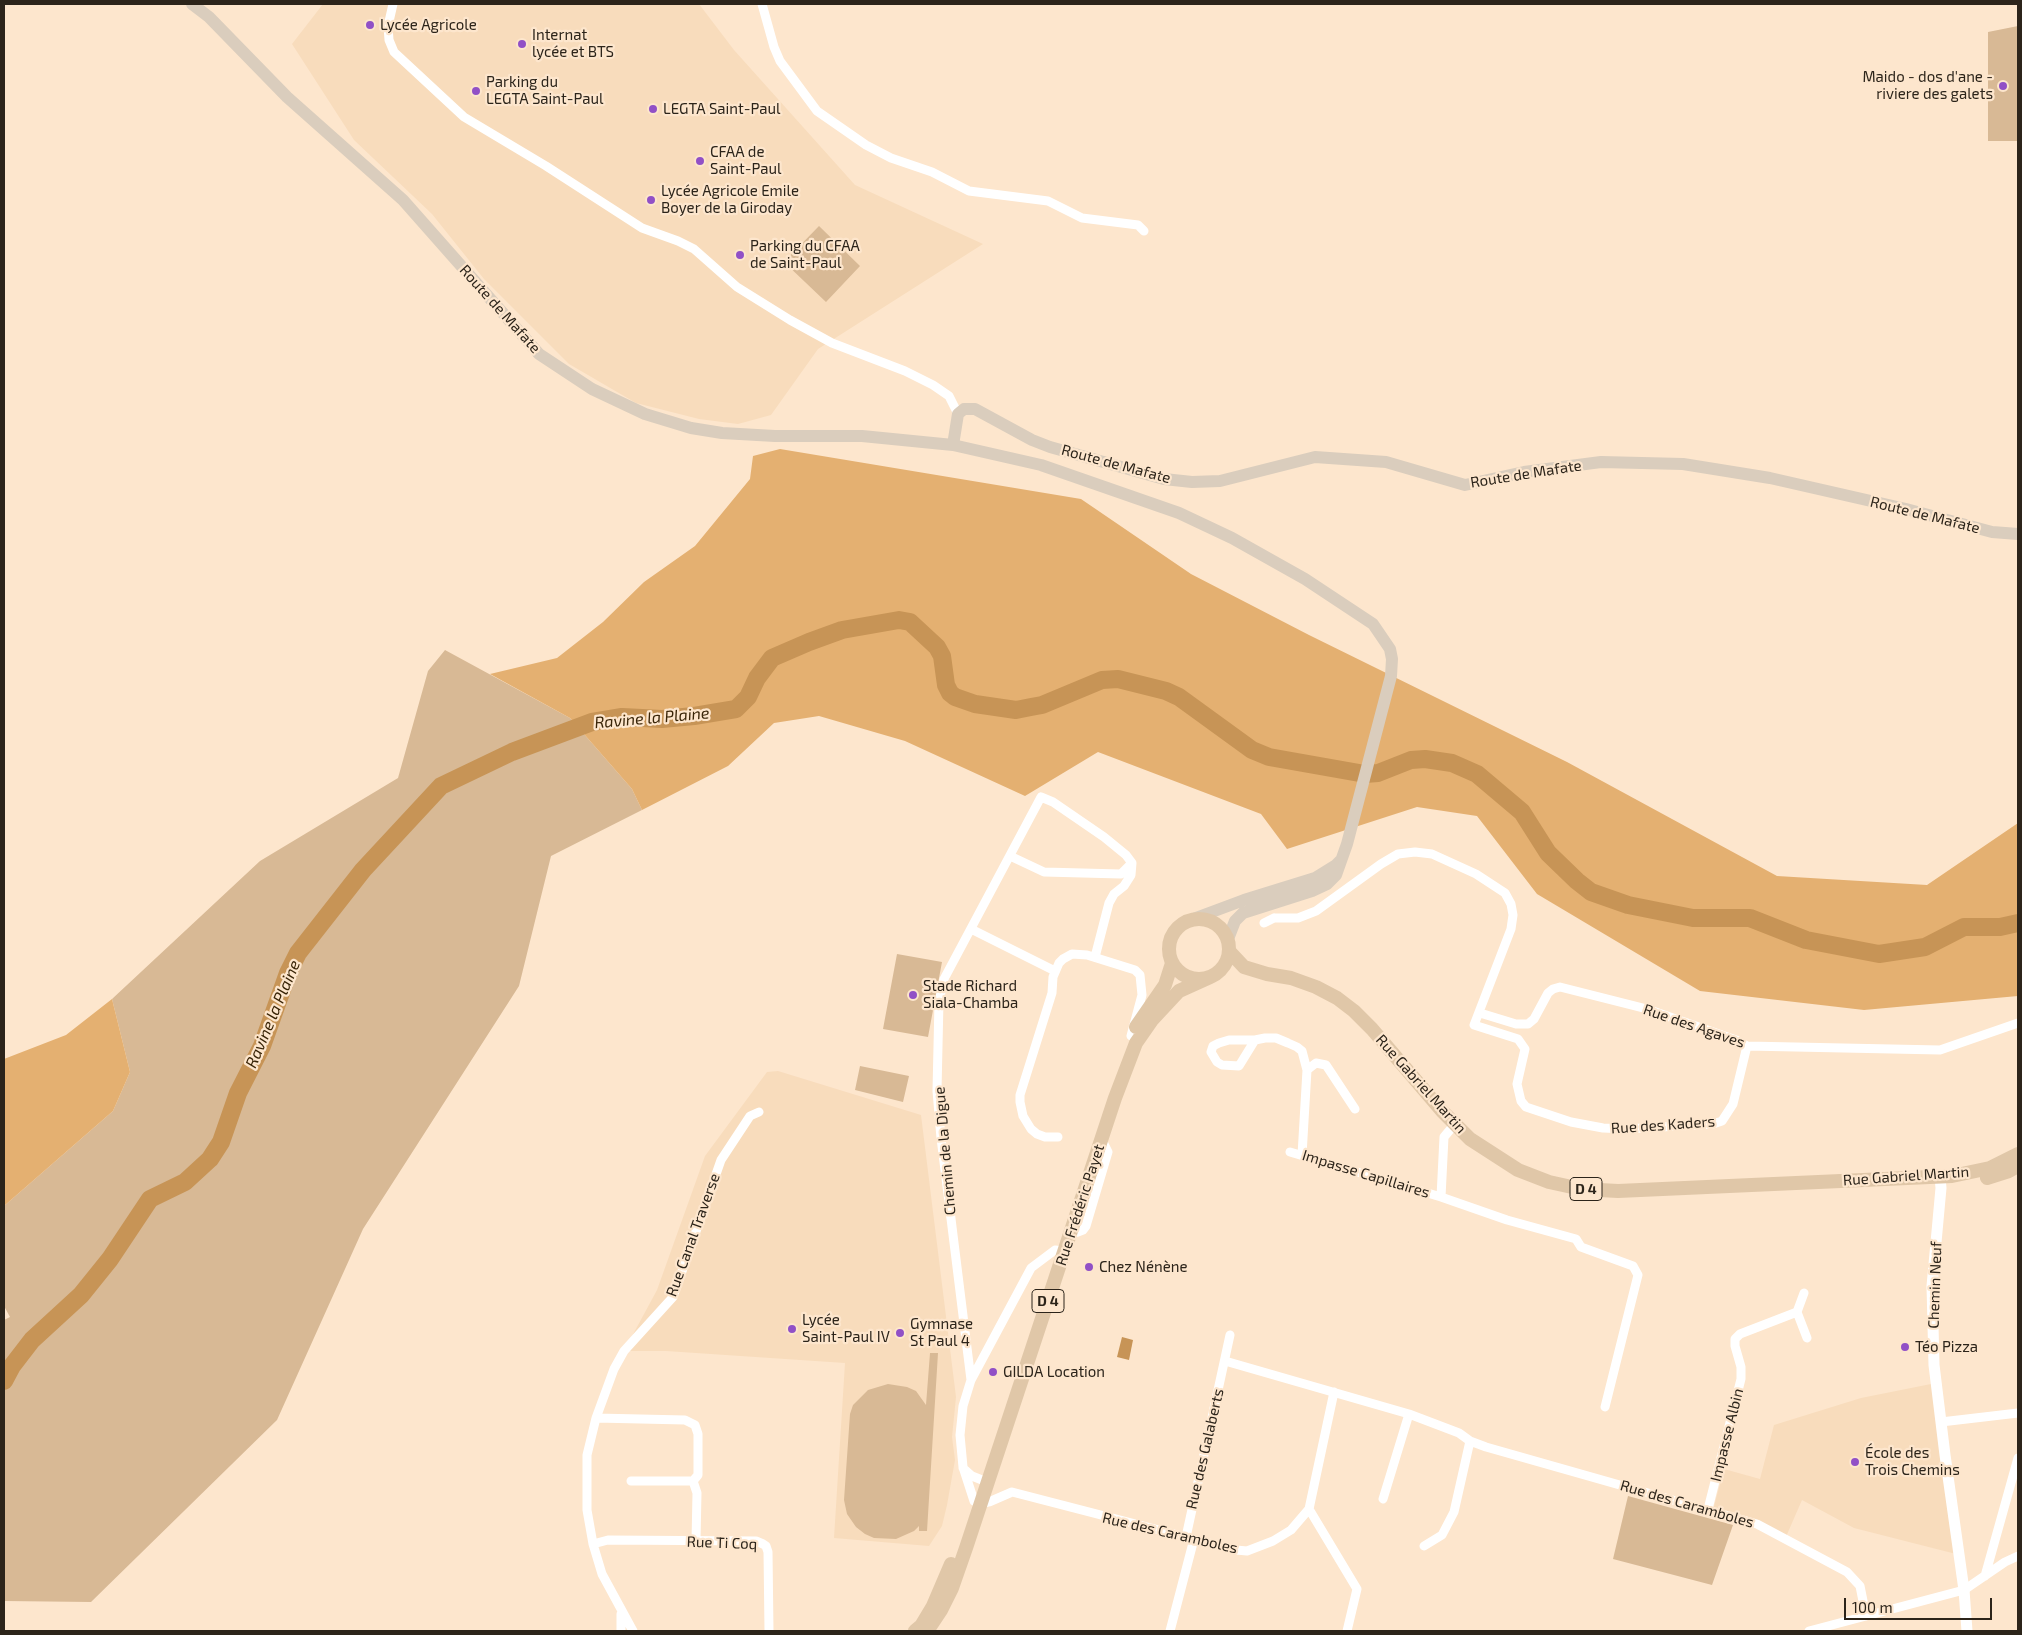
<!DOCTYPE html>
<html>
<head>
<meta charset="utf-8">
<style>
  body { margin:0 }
  #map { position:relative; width:2022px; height:1635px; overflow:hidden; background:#fde6cd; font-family:"Exo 2",sans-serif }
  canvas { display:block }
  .frame { position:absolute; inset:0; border:5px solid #2c241a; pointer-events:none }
  .scale { position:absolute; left:1844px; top:1598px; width:148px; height:22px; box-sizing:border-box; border:2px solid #2c241a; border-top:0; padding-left:6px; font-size:15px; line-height:18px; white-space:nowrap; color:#2c241a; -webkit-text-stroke:4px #fde6cd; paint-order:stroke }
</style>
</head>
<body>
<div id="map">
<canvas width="2022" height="1635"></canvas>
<div class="frame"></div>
<div class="scale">100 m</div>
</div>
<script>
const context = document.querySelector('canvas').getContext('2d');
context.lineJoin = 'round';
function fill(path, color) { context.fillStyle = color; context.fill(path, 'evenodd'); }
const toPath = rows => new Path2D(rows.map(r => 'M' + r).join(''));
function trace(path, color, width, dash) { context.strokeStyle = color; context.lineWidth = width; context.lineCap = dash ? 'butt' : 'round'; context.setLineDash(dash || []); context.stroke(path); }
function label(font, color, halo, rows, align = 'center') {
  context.font = font + ' "Exo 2",sans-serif'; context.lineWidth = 4.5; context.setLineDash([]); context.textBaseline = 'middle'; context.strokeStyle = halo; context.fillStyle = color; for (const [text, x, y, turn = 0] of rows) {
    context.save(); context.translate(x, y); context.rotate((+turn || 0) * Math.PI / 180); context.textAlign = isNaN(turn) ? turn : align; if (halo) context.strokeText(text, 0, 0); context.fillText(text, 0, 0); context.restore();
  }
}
fill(toPath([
  [323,4,699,4,734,50,855,185,983,244,818,349,771,415,738,424,699,419,636,403,569,364,484,279,432,214,354,140,292,44],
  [778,1071,921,1115,956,1397,952,1437,955,1460,947,1505,942,1526,929,1546,834,1538,845,1363,666,1351,624,1351,657,1290,705,1156,767,1072],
  [1936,1383,1960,1555,1854,1528,1802,1500,1785,1539,1713,1510,1724,1469,1760,1479,1774,1425,1861,1398]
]), '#f8dcbc');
fill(toPath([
  [2018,26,2018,141,1988,141,1988,32],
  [819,226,860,266,826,302,784,262],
  [445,650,570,718,632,789,642,810,551,856,519,986,363,1229,277,1420,91,1602,4,1601,4,1320,10,1317,4,1306,4,1206,113,1111,130,1072,112,999,260,861,398,778,428,671],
  [897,954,942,962,928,1037,883,1029],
  [860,1066,909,1076,903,1102,855,1090],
  [930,1353,938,1353,927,1531,919,1531,919,1526,914,1531,896,1539,874,1538,865,1534,856,1527,847,1514,844,1500,850,1414,853,1405,868,1390,888,1384,907,1387,916,1391,926,1405],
  [1628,1496,1733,1525,1712,1585,1613,1559]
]), '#d8b995');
fill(toPath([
  [780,449,1081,499,1191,574,1309,635,1567,762,1777,876,1927,885,2018,823,2018,996,1864,1010,1700,991,1537,894,1477,816,1417,807,1287,849,1261,814,1098,752,1025,796,905,741,819,716,774,723,728,766,642,810,632,789,570,718,490,674,557,658,603,622,644,582,695,546,750,479,753,456],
  [112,999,130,1072,113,1111,4,1206,4,1059,66,1035]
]), '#e4b071');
fill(toPath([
  [1122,1337,1133,1340,1129,1360,1117,1357]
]), '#c79456');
trace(toPath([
  [4,1381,12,1366,32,1340,81,1295,110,1259,150,1199,185,1182,210,1159,221,1142,238,1093,262,1046,288,973,298,953,363,870,441,786,512,752,592,722,622,717,662,719,694,716,736,709,748,697,757,678,772,658,809,642,842,630,899,620,910,622,937,647,942,656,946,685,950,693,955,697,975,704,1016,710,1031,707,1042,705,1102,680,1118,679,1166,691,1179,697,1252,750,1269,757,1365,774,1378,773,1411,760,1425,759,1452,763,1477,774,1522,812,1548,853,1577,881,1591,892,1628,905,1693,918,1750,918,1806,940,1879,954,1925,947,1964,927,2000,927,2018,923]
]), '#c79456', 18);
trace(toPath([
  [393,4,388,26,389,40,394,52,464,117,546,166,642,228,678,241,694,249,737,287,790,320,832,343,905,371,933,385,949,396,958,414],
  [762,4,774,47,780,61,817,111,866,145,891,158,932,172,969,191,1048,201,1082,218,1138,225,1144,231],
  [1010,856,1044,872,1121,874,1132,863],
  [1274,918,1298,918,1316,911,1381,864,1398,854,1415,852,1432,854,1476,874,1505,893,1511,904,1513,915,1511,929,1474,1025,1518,1039,1525,1049,1517,1084,1521,1101,1526,1107,1571,1122,1603,1128,1626,1129,1713,1124,1722,1121,1733,1104,1747,1046],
  [1264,923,1274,918],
  [971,929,1055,971],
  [1480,1013,1516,1024,1528,1024,1534,1019,1548,993,1553,989,1560,987,1647,1009,1736,1040,1747,1046,1940,1050,2018,1023],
  [1255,1040,1239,1066,1222,1065,1217,1062,1211,1052,1213,1046,1219,1043,1229,1040,1255,1040,1265,1038,1276,1038,1288,1043,1297,1047,1302,1051,1307,1070,1302,1155],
  [1307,1070,1316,1063,1326,1065,1355,1109],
  [1058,1137,1045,1137,1037,1134,1031,1129,1023,1116,1020,1102,1020,1095,1052,993,1053,977,1059,963,1063,959,1072,954,1087,955,1135,970,1140,975,1142,995,1131,1036],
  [1290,1152,1441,1197,1507,1220,1576,1239,1581,1247,1633,1266,1638,1275,1605,1407],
  [1441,1197,1444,1137,1454,1125],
  [1070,1235,1083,1230,1086,1226,1108,1152,1101,1138],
  [1065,1251,1055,1250,1031,1268,971,1380,963,1406,960,1435,963,1467,974,1501,981,1504,989,1502,1012,1492,1236,1550,1247,1551,1273,1541,1291,1530,1309,1509,1334,1392],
  [1804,1293,1797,1312,1807,1338],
  [1225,1361,1409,1414,1459,1433,1470,1441,1486,1447,1757,1524,1847,1572,1860,1586,1866,1616],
  [971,1380,941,1138,937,1091,939,1001,944,979,1041,797,1053,802,1104,837,1126,855,1132,863,1131,875,1124,886,1114,894,1109,903,1095,957],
  [596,1418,685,1420,695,1425,698,1434,698,1475,693,1481,697,1493,696,1541],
  [1941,1422,2018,1413],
  [963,1468,972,1476,987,1482],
  [631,1481,693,1481],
  [1383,1499,1409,1414],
  [1309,1509,1357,1589,1347,1631],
  [1708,1509,1741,1379,1741,1367,1735,1346,1735,1339,1740,1334,1797,1312],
  [1186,1537,1230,1335],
  [593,1544,608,1540,756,1541,763,1544,766,1546,768,1552,769,1631],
  [1424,1546,1442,1535,1454,1512,1470,1441],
  [1985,1576,2018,1458],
  [621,1614,621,1631],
  [633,1631,602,1574,593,1544,587,1510,587,1455,596,1418,614,1369,624,1351,673,1297,721,1160,750,1116,759,1112],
  [1170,1631,1194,1539],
  [1809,1631,1964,1590,2005,1562,2018,1556]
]), '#fff', 9);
trace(toPath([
  [1940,1177,1941,1188,1932,1286,1934,1365,1945,1455,1964,1590,1967,1631]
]), '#fff', 11);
trace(toPath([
  [192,4,209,17,287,97,403,200,539,354,592,389,645,414,691,428,722,433,775,436,862,436,953,445,1041,465,1179,513,1232,538,1305,579,1373,624,1390,649,1392,659,1391,676,1347,844,1336,875,1327,884,1312,891,1243,913,1235,921,1228,939],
  [953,445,958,414,964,409,975,409,1032,440,1050,447,1164,479,1192,482,1220,481,1315,457,1386,462,1465,485,1524,472,1601,462,1683,464,1770,478,1906,509,1992,532,2018,534],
  [1193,919,1244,900,1315,878,1336,865,1340,861]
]), '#dacdbd', 12);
trace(toPath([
  '1169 949a30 30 0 1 1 60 0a30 30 0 1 1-60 0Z',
  [1229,951,1244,967,1267,974,1291,978,1316,987,1337,998,1354,1011,1372,1029,1442,1111,1470,1139,1518,1170,1549,1182,1581,1189,1618,1191,1952,1176,1990,1168,2018,1154],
  [1136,1027,1165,985,1172,963],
  [1987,1178,2009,1171,2018,1166],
  [915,1631,921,1626,933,1606,951,1564],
  [927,1631,941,1610,952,1588,966,1548,1115,1098,1136,1043,1152,1020,1179,991,1210,977]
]), '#e0c7a8', 14);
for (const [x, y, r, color] of [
  [370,25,5,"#9150c6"],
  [522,44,5,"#9150c6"],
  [2003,86,5,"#9150c6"],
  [476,91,5,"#9150c6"],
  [653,109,5,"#9150c6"],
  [700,161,5,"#9150c6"],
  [651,200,5,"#9150c6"],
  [740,255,5,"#9150c6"],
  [913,995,5,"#9150c6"],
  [1089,1267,5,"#9150c6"],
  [792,1329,5,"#9150c6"],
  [900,1333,5,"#9150c6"],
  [1905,1347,5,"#9150c6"],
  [993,1372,5,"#9150c6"],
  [1855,1462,5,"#9150c6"]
]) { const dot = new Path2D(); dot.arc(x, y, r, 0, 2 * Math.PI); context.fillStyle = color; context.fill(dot); trace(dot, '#fde6cd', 2); }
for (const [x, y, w] of [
  [1586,1189,32],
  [1048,1301,32]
]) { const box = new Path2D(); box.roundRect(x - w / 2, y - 11.5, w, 23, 4); context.fillStyle = '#fde6cd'; context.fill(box); trace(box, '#2c241a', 1); }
label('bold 14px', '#2c241a', null, [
  ["D 4",1586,1189],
  ["D 4",1048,1301]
]);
label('15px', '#2c241a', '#fde6cd', [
  ["Lycée Agricole",380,25],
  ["Internat",532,35],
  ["lycée et BTS",532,52],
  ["Maido - dos d'ane -",1993,77,"right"],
  ["riviere des galets",1993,94,"right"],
  ["Parking du",486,82],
  ["LEGTA Saint-Paul",486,99],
  ["LEGTA Saint-Paul",663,109],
  ["CFAA de",710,152],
  ["Saint-Paul",710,169],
  ["Lycée Agricole Emile",661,191],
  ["Boyer de la Giroday",661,208],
  ["Parking du CFAA",750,246],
  ["de Saint-Paul",750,263],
  ["Stade Richard",923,986],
  ["Siala-Chamba",923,1003],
  ["Chez Nénène",1099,1267],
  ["Lycée",802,1320],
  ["Saint-Paul IV",802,1337],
  ["Gymnase",910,1324],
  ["St Paul 4",910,1341],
  ["Téo Pizza",1915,1347],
  ["GILDA Location",1003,1372],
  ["École des",1865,1453],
  ["Trois Chemins",1865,1470]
], 'left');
label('15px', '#2c241a', '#fde6cd', [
  ["Route de Mafate",500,309,48],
  ["Route de Mafate",1116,464,15],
  ["Route de Mafate",1526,474,-9],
  ["Route de Mafate",1925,515,14],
  ["Rue des Agaves",1694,1026,19],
  ["Rue Gabriel Martin",1421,1084,48],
  ["Rue des Kaders",1663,1125,-4],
  ["Chemin de la Digue",945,1151,-95],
  ["Impasse Capillaires",1366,1174,17],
  ["Rue Gabriel Martin",1906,1176,-4],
  ["Rue Frédéric Payet",1080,1205,-72],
  ["Rue Canal Traverse",693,1235,-70],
  ["Chemin Neuf",1935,1285,-88],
  ["Impasse Albin",1727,1435,-76],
  ["Rue des Galaberts",1205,1449,-77],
  ["Rue des Caramboles",1687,1504,16],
  ["Rue des Caramboles",1170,1533,13],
  ["Rue Ti Coq",722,1543,2]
]);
label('italic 16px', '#392407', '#fde6cd', [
  ["Ravine la Plaine",652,718,-5],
  ["Ravine la Plaine",273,1014,-67]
]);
</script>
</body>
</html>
